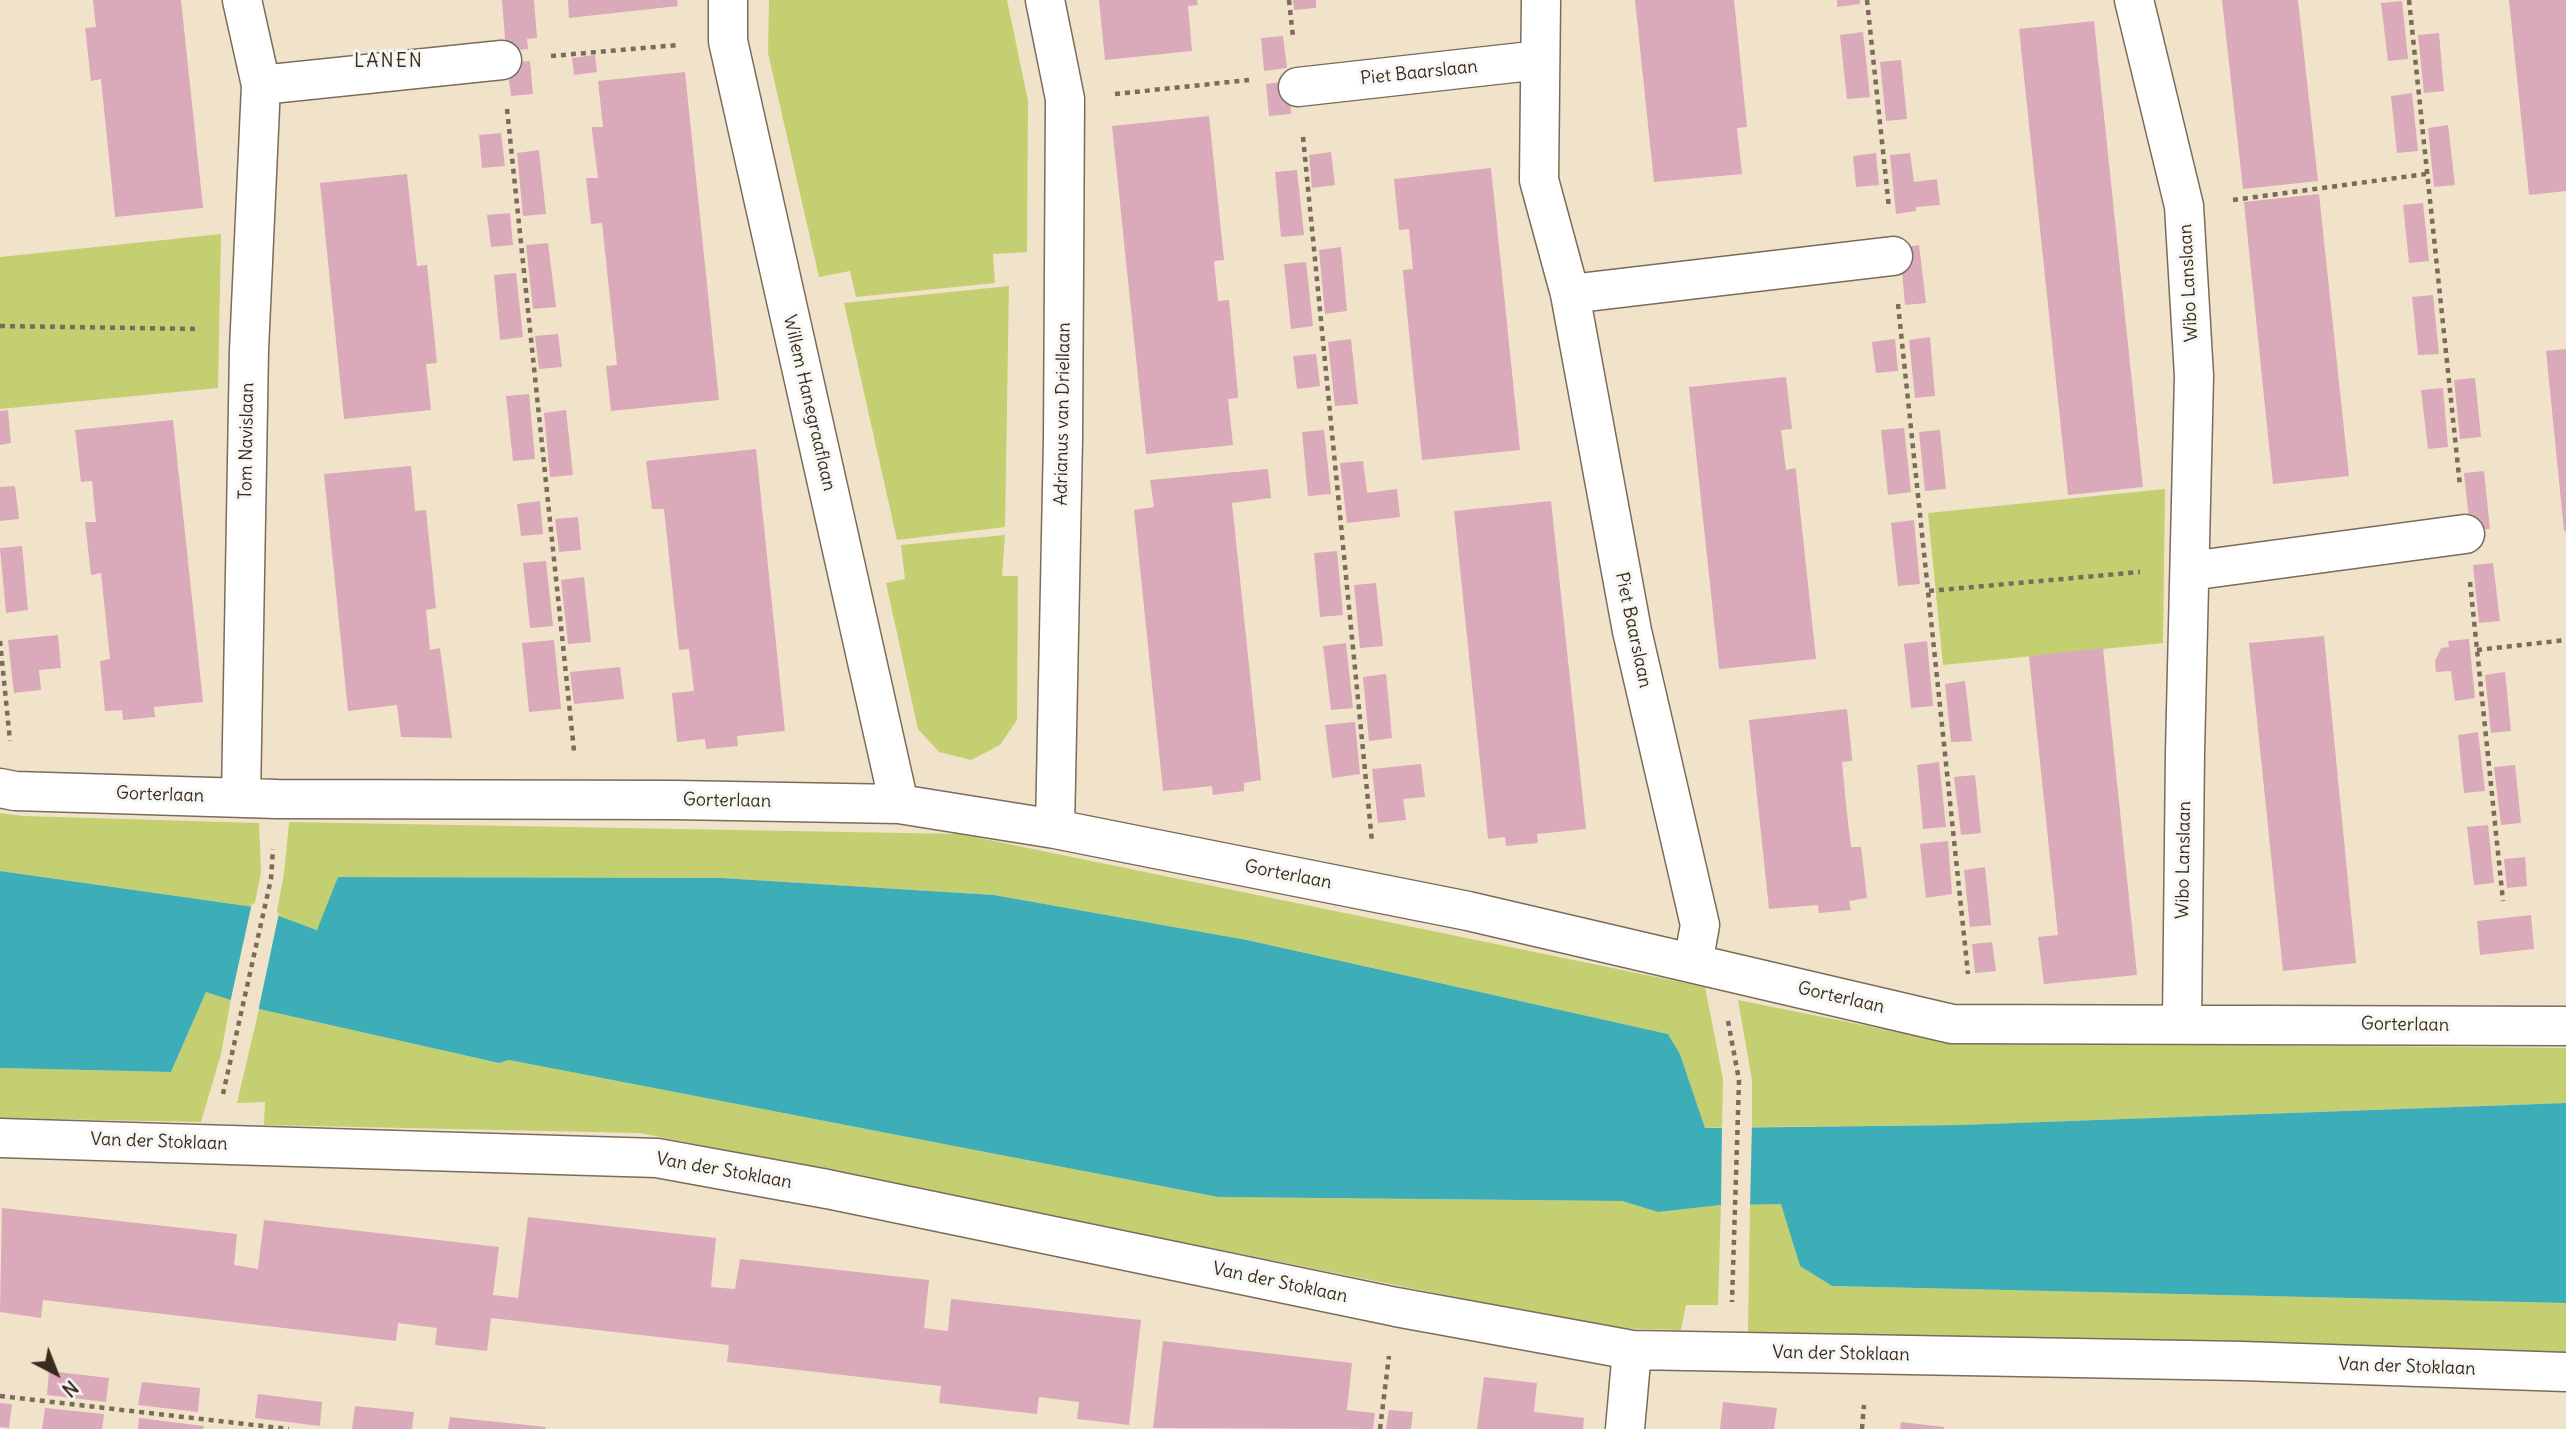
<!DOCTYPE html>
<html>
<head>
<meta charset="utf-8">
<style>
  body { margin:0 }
  #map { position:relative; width:2566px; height:1429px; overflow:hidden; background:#f1e3ca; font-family:Delius,sans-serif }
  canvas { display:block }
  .north { position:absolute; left:21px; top:1338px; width:70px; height:70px; -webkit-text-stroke:5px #f6f6f2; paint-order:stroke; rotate:138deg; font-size:19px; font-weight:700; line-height:28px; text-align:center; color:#3b2a1e }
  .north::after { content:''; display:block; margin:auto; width:24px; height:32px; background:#3b2a1e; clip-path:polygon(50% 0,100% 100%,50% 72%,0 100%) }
</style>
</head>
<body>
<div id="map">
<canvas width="2566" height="1429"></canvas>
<div class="north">N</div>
</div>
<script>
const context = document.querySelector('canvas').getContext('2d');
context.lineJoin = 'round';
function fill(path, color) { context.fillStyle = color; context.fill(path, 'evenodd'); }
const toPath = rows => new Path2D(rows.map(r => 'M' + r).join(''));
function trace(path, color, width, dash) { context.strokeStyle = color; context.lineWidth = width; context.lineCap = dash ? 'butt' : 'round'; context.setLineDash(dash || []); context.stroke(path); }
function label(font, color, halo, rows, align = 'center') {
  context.font = font + ' Delius,sans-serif'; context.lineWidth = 6; context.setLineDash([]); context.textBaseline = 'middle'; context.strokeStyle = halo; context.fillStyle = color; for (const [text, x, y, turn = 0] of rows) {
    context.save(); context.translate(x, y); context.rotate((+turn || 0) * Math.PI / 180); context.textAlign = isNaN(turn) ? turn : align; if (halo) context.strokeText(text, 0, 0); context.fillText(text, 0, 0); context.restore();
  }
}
fill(toPath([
  [769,0,1007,0,1028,101,1027,252,993,254,995,283,856,297,850,271,819,277,768,53],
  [221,234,218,388,0,409,0,257],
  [1009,286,1005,527,897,540,844,303],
  [2165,489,2163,643,1943,665,1928,513],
  [1005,535,1002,576,1018,576,1017,720,1000,745,971,760,939,752,918,729,886,583,905,579,901,545],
  [0,813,23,816,259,823,261,872,254,907,0,871],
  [289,822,960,834,1705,987,1723,1079,1722,1127,1705,1128,1680,1054,1668,1034,1247,940,994,895,722,878,339,877,318,930,276,916,284,874],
  [206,992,231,999,221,1054,201,1122,0,1118,0,1068,171,1072],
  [1738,1000,1948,1042,2566,1048,2566,1103,1959,1125,1752,1127,1752,1080],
  [259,1009,499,1063,509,1060,1218,1197,1622,1201,1658,1212,1721,1205,1718,1305,1686,1305,1681,1330,1609,1328,640,1133,264,1125,265,1102,237,1103],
  [1750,1204,1782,1204,1800,1266,1832,1286,2566,1303,2566,1353,1748,1332]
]), '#c3cf71');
fill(toPath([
  [0,871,254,907,317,930,338,877,722,878,994,895,1247,940,1668,1034,1680,1054,1705,1128,1959,1125,2566,1103,2566,1303,1832,1286,1800,1266,1781,1204,1721,1205,1658,1212,1622,1201,1218,1197,509,1060,499,1063,259,1009,206,992,171,1072,0,1068]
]), '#3daeb8');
fill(toPath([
  [252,903,279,913,258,1012,230,1003],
  [1752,1123,1750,1207,1721,1208,1722,1124]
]), '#f1e3ca');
fill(toPath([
  [93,0,181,0,203,208,115,217,101,79,91,81,85,28,96,27],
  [502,0,534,0,537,38,527,39,528,49,506,51],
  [568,0,677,0,678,6,569,18],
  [1099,0,1197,0,1198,5,1188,6,1192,51,1105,60],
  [1293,0,1316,0,1316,8,1294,10],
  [1635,0,1734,0,1747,127,1737,128,1742,174,1654,182],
  [1837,0,1860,0,1860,4,1837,7],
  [2222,0,2298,0,2318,181,2243,189],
  [2509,0,2566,0,2566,191,2529,195],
  [2402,1,2408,59,2388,61,2381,3],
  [2094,21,2143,487,2068,495,2019,29],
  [1863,32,1870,97,1847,99,1840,35],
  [2439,33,2444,91,2424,93,2418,35],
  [1283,36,1287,68,1264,71,1261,38],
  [595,55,597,72,574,75,572,58],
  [1901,60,1907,119,1886,121,1880,62],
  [530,61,533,94,511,96,507,63],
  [685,72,719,400,611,411,606,366,617,365,602,223,591,224,586,178,598,178,592,130,592,127,603,127,598,81],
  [1289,81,1291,114,1269,116,1266,84],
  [2412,93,2418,151,2397,153,2391,96],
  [1209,116,1224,260,1214,261,1218,301,1229,300,1238,395,1238,398,1228,399,1233,445,1146,454,1112,126],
  [2448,125,2455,185,2434,187,2428,128],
  [501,133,505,166,482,168,479,135],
  [539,150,546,214,523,216,517,153],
  [1331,152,1335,185,1312,188,1309,155],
  [1876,153,1879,185,1856,187,1853,156],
  [1910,153,1914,182,1937,179,1940,205,1916,207,1916,211,1896,214,1890,155],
  [1491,168,1520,450,1422,460,1403,273,1403,270,1413,269,1409,229,1399,230,1394,179],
  [1297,170,1304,235,1281,237,1275,172],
  [407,174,417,266,427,265,437,363,426,364,431,410,344,419,320,183],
  [2319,194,2349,476,2273,484,2244,202],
  [2423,203,2429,261,2409,263,2403,205],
  [510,213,513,245,491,247,487,215],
  [548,243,556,307,533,309,526,245],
  [1919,245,1926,303,1905,305,1900,248],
  [1341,247,1347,311,1325,314,1319,250],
  [1306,262,1313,326,1291,329,1284,264],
  [516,273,523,337,500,340,494,275],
  [2433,295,2439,354,2418,355,2412,297],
  [558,334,562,367,539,369,535,336],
  [1930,337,1935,396,1915,398,1909,340],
  [1351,339,1358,404,1335,406,1328,342],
  [1895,339,1898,371,1876,373,1872,342],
  [2566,349,2566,531,2564,531,2546,351],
  [1316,354,1320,386,1297,389,1293,356],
  [1786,377,1792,429,1781,430,1786,470,1796,468,1796,472,1816,659,1719,669,1689,387],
  [2475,378,2481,437,2460,439,2454,380],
  [2443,388,2448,447,2428,449,2421,390],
  [529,394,535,459,513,461,506,396],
  [8,410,11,443,0,445,0,411],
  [566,410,573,475,550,477,544,413],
  [173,420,203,702,154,707,155,717,123,720,122,710,105,711,100,661,110,659,101,573,91,575,85,522,96,522,92,481,81,482,75,430],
  [1904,428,1911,492,1888,495,1881,430],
  [1324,430,1331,494,1308,496,1302,432],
  [1940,430,1946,489,1925,491,1919,432],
  [756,449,785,731,737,736,738,746,706,749,705,739,677,742,672,693,694,691,689,649,679,650,664,509,652,509,646,461],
  [1363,461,1367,493,1397,489,1400,517,1347,523,1340,463],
  [411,466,415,511,426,510,436,608,426,610,430,650,440,648,452,738,401,737,397,705,348,711,324,474],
  [1268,469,1271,498,1232,503,1261,780,1244,783,1244,791,1213,795,1212,786,1163,791,1134,510,1154,507,1150,480],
  [2484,471,2490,529,2470,530,2464,473],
  [15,486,19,519,0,521,0,487],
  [540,501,543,534,521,536,517,504],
  [1551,501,1586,829,1537,834,1538,843,1506,846,1505,837,1488,839,1454,511],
  [578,517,581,550,559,552,555,519],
  [1914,520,1920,584,1898,586,1891,523],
  [22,546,28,610,6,613,0,548],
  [1337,551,1343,615,1320,617,1314,553],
  [546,561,553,626,530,628,523,563],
  [2493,563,2500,621,2479,623,2473,565],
  [584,577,591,642,568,644,561,580],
  [1376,583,1383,646,1360,648,1354,585],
  [58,635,61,668,39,670,41,690,14,693,8,640],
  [2324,636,2356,963,2283,971,2249,643],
  [2469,639,2475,698,2455,701,2451,671,2436,672,2435,661,2441,648,2449,647,2448,641],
  [554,640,561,709,529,712,522,643],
  [1927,641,1933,706,1911,708,1904,644],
  [1346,643,1353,708,1331,710,1323,646],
  [2103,648,2137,975,2044,984,2038,937,2058,935,2029,656],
  [620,667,624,699,574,704,570,672],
  [2505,672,2511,731,2491,733,2485,675],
  [1386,674,1392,738,1369,741,1363,677],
  [1965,681,1972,741,1951,742,1945,684],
  [1847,709,1852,758,1852,761,1842,762,1846,805,1851,847,1861,847,1867,898,1849,901,1851,910,1819,913,1818,905,1769,909,1749,720],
  [1355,722,1360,774,1332,778,1325,725],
  [2478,732,2485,791,2464,793,2458,735],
  [1939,762,1946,827,1923,829,1917,765],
  [1421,764,1425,797,1403,799,1406,820,1378,823,1372,769],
  [2515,765,2521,823,2501,825,2494,767],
  [1975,775,1981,833,1961,835,1954,777],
  [2488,825,2494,883,2474,885,2467,827],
  [1948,841,1952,894,1926,898,1920,844],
  [2525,857,2527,886,2507,888,2504,859],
  [1985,867,1991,925,1970,927,1964,870],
  [2531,915,2534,949,2480,955,2477,921],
  [1992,942,1996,971,1975,973,1972,944],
  [2,1208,237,1234,234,1265,258,1269,264,1220,499,1247,493,1295,518,1298,528,1217,716,1238,711,1287,735,1289,740,1259,929,1280,924,1328,948,1331,951,1299,1141,1320,1129,1425,1077,1419,1079,1402,1039,1397,1037,1414,939,1403,941,1386,727,1362,729,1345,491,1318,487,1351,435,1345,437,1328,398,1323,396,1341,43,1300,41,1318,0,1312],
  [1163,1341,1352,1363,1347,1410,1375,1413,1373,1429,1153,1428],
  [49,1371,109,1378,106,1402,47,1395],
  [1484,1377,1537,1383,1534,1412,1584,1418,1583,1429,1477,1429],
  [142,1382,200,1388,198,1412,138,1405],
  [258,1394,322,1402,320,1426,255,1418],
  [1723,1402,1777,1408,1774,1429,1720,1429],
  [0,1403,12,1404,9,1428,0,1427],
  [355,1406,414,1412,412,1429,352,1429],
  [45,1408,104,1414,102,1429,42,1429],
  [1389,1410,1413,1412,1411,1429,1386,1429],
  [450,1417,546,1427,545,1429,448,1429],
  [139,1418,204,1426,203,1429,138,1429],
  [1901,1422,1944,1427,1944,1429,1900,1429]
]), '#daa9ba');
const minor = toPath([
  [728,0,728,41,899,804],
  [1045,0,1065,99,1063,439,1055,829],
  [1541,0,1539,180,1570,294,1632,631,1700,925,1693,963],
  [2134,0,2184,206,2194,376,2185,752,2182,1023],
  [261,85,502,60],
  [1298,87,1540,60],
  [1570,294,1893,256],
  [2190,571,2465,534],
  [0,788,15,791,277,799,675,800,899,804,1055,829,1468,911,1952,1024,2566,1026],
  [241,798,249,350,261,85,242,0],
  [0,1138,657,1158,827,1189,1396,1307,1632,1350,2242,1361,2566,1372],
  [1625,1429,1632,1350]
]);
trace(minor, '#7b6b5a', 41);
trace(toPath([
  [1289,0,1293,37],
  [1867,0,1889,208],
  [2409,0,2460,486],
  [551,56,678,45],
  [1115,94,1249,80],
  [507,109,574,751],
  [1303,137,1372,842],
  [2233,200,2426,174],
  [1898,304,1968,974],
  [0,326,200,329],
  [2470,582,2503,901],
  [1929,591,2140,572],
  [0,641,10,741],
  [2477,650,2566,640],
  [1728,1021,1739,1080,1732,1302],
  [223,1094,271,879,273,849],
  [0,1396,289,1429],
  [1380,1429,1389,1356],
  [1862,1429,1864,1405]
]), '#7b6b5a', 4.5, [5, 5]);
trace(minor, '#fff', 38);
label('18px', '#3b2a1e', '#f6f6f2', [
  ["Piet Baarslaan",1419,73,-6],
  ["Wibo Lanslaan",2189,283,-93],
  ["Willem Hanegraaflaan",809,403,77],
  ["Adrianus van Driellaan",1063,414,-89],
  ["Tom Navislaan",247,441,-89],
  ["Piet Baarslaan",1633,630,78],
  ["Gorterlaan",160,795,2],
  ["Gorterlaan",727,801,1],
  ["Wibo Lanslaan",2184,860,-89],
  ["Gorterlaan",1288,875,11],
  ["Gorterlaan",1841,998,13],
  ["Gorterlaan",2405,1025,1],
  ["Van der Stoklaan",159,1142,2],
  ["Van der Stoklaan",724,1171,10],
  ["Van der Stoklaan",1280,1283,12],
  ["Van der Stoklaan",1841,1354,1],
  ["Van der Stoklaan",2407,1367,2]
]);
context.letterSpacing = '2px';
label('19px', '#3b2a1e', '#f6f6f2', [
  ["LANEN",389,62]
]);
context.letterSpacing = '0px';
</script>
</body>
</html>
